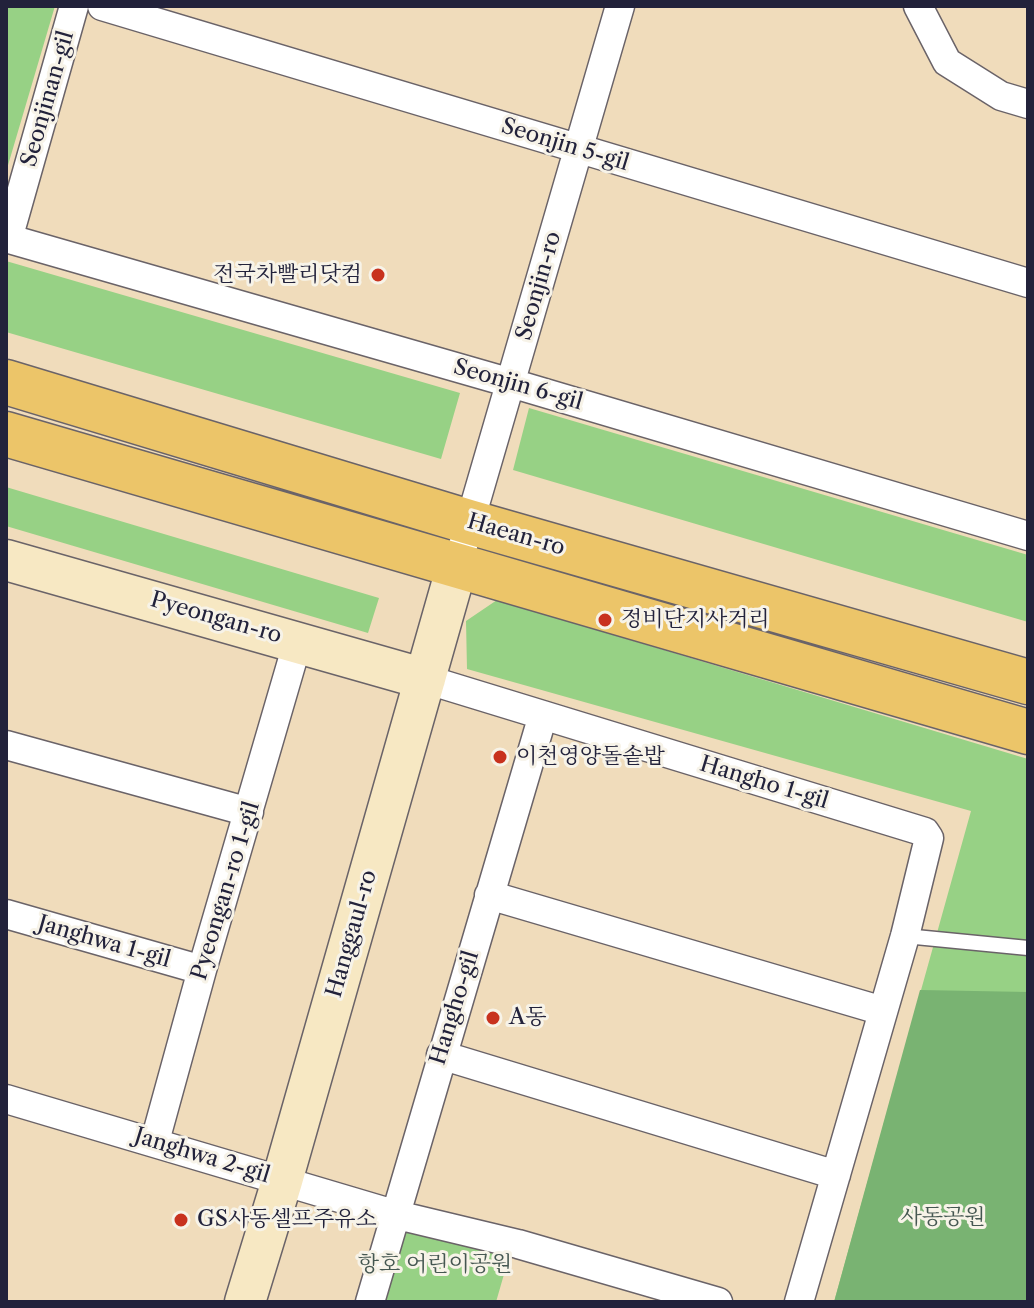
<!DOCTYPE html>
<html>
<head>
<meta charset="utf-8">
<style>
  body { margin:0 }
  #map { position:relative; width:1034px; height:1308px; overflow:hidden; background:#f0dcbb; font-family:"Libre Caslon Text",serif }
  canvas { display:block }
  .frame { position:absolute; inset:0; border:8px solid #22223b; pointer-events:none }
</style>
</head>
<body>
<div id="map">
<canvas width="1034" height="1308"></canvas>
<div class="frame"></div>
</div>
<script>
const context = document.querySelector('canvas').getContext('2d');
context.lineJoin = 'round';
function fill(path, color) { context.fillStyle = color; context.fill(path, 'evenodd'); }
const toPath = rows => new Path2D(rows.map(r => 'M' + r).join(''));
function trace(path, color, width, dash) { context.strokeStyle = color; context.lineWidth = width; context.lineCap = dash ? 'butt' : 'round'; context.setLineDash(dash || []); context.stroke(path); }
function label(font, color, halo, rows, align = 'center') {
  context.font = font + ' "Libre Caslon Text","Noto Serif KR",serif'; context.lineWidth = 6; context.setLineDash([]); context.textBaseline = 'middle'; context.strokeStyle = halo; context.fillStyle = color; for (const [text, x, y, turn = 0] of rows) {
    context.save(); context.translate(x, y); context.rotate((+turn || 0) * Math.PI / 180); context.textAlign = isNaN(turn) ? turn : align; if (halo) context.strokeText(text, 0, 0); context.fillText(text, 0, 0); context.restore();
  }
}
fill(toPath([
  [6,6,55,6,6,172],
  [6,261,460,393,441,459,6,332],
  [529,408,1028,555,1028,622,513,470],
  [6,487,379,598,368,633,6,526],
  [497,600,1028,759,1028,1302,834,1302,971,811,467,669,466,621],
  [405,1219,511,1250,496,1302,380,1302]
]), '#97d185');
fill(toPath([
  [920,990,1028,992,1028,1302,834,1302]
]), '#79b372');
const lane = toPath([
  [905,936,1028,948]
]);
const street = toPath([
  [102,6,1028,283],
  [918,6,947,62,1001,96,1028,104],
  [6,238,511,383,1028,536],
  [8,239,74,6],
  [457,566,620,6],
  [425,679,925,832,929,838,905,936,799,1302],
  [6,745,249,812],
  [489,895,883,1011],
  [6,914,202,970],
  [441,1055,836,1175],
  [6,1099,397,1215,518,1244,718,1302],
  [155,1141,202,970,298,641],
  [370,1302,543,715]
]);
const secondary = toPath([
  [6,560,425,679],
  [245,1302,282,1181,457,566]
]);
const primary = toPath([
  [6,382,469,522,1028,682],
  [6,434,1028,732]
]);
trace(lane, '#6a6368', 17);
trace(street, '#6a6368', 31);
trace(secondary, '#6a6368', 43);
trace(primary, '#6a6368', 47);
trace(lane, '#fff', 14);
trace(street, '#fff', 28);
trace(secondary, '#f7e8c3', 40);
trace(primary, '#ecc569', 44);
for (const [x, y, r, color] of [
  [378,275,8,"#c8321e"],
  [605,620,8,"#c8321e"],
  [500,757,8,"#c8321e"],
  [493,1018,8,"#c8321e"],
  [181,1220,8,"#c8321e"]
]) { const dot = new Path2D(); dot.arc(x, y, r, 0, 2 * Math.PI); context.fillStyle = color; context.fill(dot); trace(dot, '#f7f3e8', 3); }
label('22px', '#22223b', '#f7f3e8', [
  ["Seonjinan-gil",48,99,-74],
  ["Seonjin 5-gil",565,145,17],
  ["Seonjin-ro",539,286,-74],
  ["Seonjin 6-gil",518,385,16],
  ["Haean-ro",516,535,16],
  ["Pyeongan-ro",216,618,16],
  ["Hangho 1-gil",764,783,17],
  ["Pyeongan-ro 1-gil",226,891,-73],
  ["Hanggaul-ro",352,934,-74],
  ["Janghwa 1-gil",104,942,16],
  ["Hangho-gil",455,1008,-73],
  ["Janghwa 2-gil",202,1156,17]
]);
label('22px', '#22223b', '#f7f3e8', [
  ["전국차빨리닷컴",362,275,"right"],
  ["정비단지사거리",621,620],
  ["이천영양돌솥밥",516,757],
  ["A동",509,1018],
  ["GS사동셀프주유소",197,1220]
], 'left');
label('22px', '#455751', '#f7f3e8', [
  ["사동공원",943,1218],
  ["항호 어린이공원",435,1265]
]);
</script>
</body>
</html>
